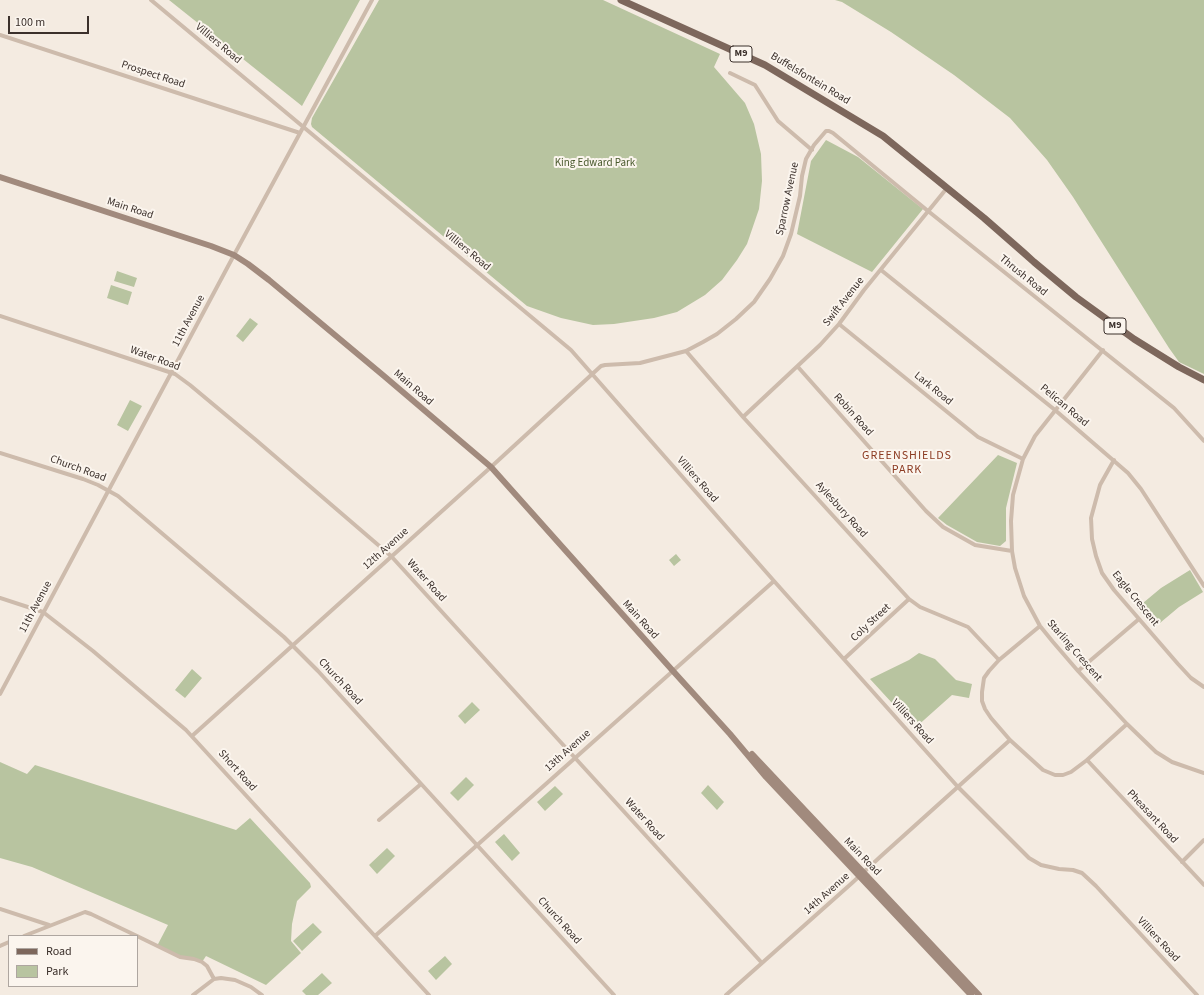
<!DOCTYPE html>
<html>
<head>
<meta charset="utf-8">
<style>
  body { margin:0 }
  #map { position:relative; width:1204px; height:995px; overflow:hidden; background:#f4ebe1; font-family:"Source Sans 3",sans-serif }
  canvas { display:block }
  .legend { position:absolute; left:8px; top:935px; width:130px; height:52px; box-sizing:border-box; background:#fbf5ee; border:1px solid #aea6a0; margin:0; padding:5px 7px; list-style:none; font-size:12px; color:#3b302b }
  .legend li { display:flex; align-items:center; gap:8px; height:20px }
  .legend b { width:20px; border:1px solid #aea6a0 }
  .scale { position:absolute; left:8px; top:16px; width:81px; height:18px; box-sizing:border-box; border:2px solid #3b302b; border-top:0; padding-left:5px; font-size:12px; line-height:14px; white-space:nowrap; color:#3b302b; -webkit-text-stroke:3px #fbf5ee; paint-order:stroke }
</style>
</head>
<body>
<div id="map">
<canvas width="1204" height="995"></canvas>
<ul class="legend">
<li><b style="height:5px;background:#7d675c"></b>Road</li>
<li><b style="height:11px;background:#b8c4a0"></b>Park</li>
</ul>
<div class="scale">100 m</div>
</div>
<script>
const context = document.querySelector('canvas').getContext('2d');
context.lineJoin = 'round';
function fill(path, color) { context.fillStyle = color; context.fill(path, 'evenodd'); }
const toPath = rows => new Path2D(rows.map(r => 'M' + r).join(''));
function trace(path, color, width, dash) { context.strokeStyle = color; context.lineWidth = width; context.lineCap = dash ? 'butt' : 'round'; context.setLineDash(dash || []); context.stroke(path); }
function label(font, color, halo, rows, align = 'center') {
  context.font = font + ' "Source Sans 3",sans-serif'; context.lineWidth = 4; context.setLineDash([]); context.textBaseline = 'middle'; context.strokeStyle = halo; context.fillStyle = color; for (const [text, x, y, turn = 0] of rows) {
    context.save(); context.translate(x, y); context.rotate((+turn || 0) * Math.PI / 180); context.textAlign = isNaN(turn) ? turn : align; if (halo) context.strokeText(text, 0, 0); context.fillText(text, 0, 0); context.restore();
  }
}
fill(toPath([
  [169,0,360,0,302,106],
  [379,0,603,0,720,54,714,67,745,103,754,124,761,154,762,181,759,209,747,244,737,260,722,280,705,295,677,312,654,318,614,324,593,325,561,318,527,306,312,127,311,124,312,118],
  [835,0,1204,0,1204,374,1179,362,1169,348,1073,197,1047,160,1010,118,954,75,891,32,842,2],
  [826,140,858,157,923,209,872,272,797,234,811,161],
  [117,271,137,278,134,287,114,281],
  [111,285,132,292,128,305,107,298],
  [250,318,258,324,243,342,236,336],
  [130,400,142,406,128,431,117,425],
  [998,455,1017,463,1006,508,1006,541,1000,546,977,542,947,525,938,518],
  [676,554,681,560,674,566,669,560],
  [1190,570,1203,592,1179,607,1154,628,1137,608,1161,588],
  [919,653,935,659,956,680,972,684,969,698,952,695,915,728,870,679,909,660],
  [192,669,202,678,185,698,175,690],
  [472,702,480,710,465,724,458,716],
  [0,762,27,774,35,765,236,830,250,818,310,883,311,887,297,901,292,924,291,941,301,953,266,985,206,956,202,962,184,958,157,946,168,925,32,867,0,858],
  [466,777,474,785,458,801,450,793],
  [708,785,724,802,717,810,701,793],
  [555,786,563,794,545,811,537,802],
  [504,834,520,853,512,861,495,842],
  [387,848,395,856,377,874,369,865],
  [313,923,322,932,302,951,293,941],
  [445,956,452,964,436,980,428,971],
  [322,973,332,983,318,995,306,995,302,991]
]), '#b8c4a0');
trace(toPath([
  [151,0,571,350,774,581,958,787,1029,858,1041,865,1059,869,1073,870,1082,873,1096,886,1197,995],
  [0,35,300,133],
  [730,73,755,85,778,121,812,150],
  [881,270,1055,410,1128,473,1141,489,1204,586],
  [0,316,175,374,190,385,256,440,391,556,762,963],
  [839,324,978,437,1023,459],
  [1103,350,1035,436,1023,459,1013,495,1011,521,1012,551,1015,568,1024,596,1040,626,1053,642,1078,671,1127,724,1156,752,1172,762,1204,773],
  [686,351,743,417,909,599,920,607,968,627,999,660],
  [798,367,926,511,943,527,975,545,1012,551],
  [743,417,820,345,839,324,864,290,947,188],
  [0,453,83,479,98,485,118,496,284,637,318,671,614,995],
  [1114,460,1100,485,1091,518,1092,539,1096,556,1102,573,1114,590,1178,664,1191,678,1204,687],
  [0,598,43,612,93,651,186,730,429,995],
  [1040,626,999,660,989,671,984,678,982,692,982,701,985,709,991,718,1010,740,1043,770,1055,775,1063,775,1071,772,1087,760,1127,724],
  [844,659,909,599],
  [1078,671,1139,619],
  [0,694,234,255,372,0],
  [192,736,491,467,601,366,605,365,640,363,686,351,703,342,717,334,736,319,754,302,770,279,783,256,791,234,800,196,802,176,806,159,814,145,826,131,829,131,833,133,928,211,1174,408,1204,441],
  [1087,760,1204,885],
  [379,820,421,784],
  [1182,862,1204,840],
  [0,909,49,925],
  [24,936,85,912,91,914,137,936],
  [137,936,180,957,194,959,202,962,207,966,214,979],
  [375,936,774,581],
  [0,946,9,942],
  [193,995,214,979,221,978,235,980,251,987,262,995],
  [726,995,852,883,880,857,1010,740]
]), '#cdbbac', 4);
trace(toPath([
  [0,177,211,246,234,255,248,264,269,280,384,376,491,467,673,671,730,734,766,777,971,995],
  [752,754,979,995]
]), '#a18a7d', 6);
trace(toPath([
  [621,0,765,65,883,136,984,218,1024,253,1034,262,1076,297,1134,339,1179,367,1204,380]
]), '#7d675c', 7);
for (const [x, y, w] of [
  [741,54,22],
  [1115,326,22]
]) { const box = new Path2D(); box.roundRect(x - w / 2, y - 8, w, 16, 3); context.fillStyle = '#fbf5ee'; context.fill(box); trace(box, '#3b302b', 1); }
label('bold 10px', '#3b302b', null, [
  ["M9",741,54],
  ["M9",1115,326]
]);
label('11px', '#3b302b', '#fbf5ee', [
  ["Villiers Road",218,44,40],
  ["Prospect Road",153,75,18],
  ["Buffelsfontein Road",810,79,31],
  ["Sparrow Avenue",788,199,-78],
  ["Main Road",130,209,18],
  ["Villiers Road",467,251,40],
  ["Thrush Road",1023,276,39],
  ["Swift Avenue",844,302,-52],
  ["11th Avenue",189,321,-62],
  ["Water Road",155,359,20],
  ["Main Road",413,388,41],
  ["Lark Road",933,389,39],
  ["Pelican Road",1064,406,40],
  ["Robin Road",853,415,48],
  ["Church Road",78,469,20],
  ["Villiers Road",697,480,49],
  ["Aylesbury Road",841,510,48],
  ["12th Avenue",386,549,-42],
  ["Water Road",426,581,48],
  ["Eagle Crescent",1135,599,51],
  ["11th Avenue",36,607,-62],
  ["Main Road",640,620,48],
  ["Coly Street",871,623,-43],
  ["Starling Crescent",1074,651,49],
  ["Church Road",340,682,47],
  ["Villiers Road",912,722,48],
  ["13th Avenue",568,751,-42],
  ["Short Road",237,771,48],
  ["Pheasant Road",1152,817,47],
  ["Water Road",644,820,48],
  ["Main Road",862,857,46],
  ["14th Avenue",827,894,-42],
  ["Church Road",559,921,48],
  ["Villiers Road",1158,940,47]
]);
label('11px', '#4a5a2e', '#fbf5ee', [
  ["King Edward Park",595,164]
]);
context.letterSpacing = '1px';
label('12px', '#8c3b22', '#fbf5ee', [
  ["GREENSHIELDS",907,456],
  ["PARK",907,470]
]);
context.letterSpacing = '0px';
</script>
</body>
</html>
